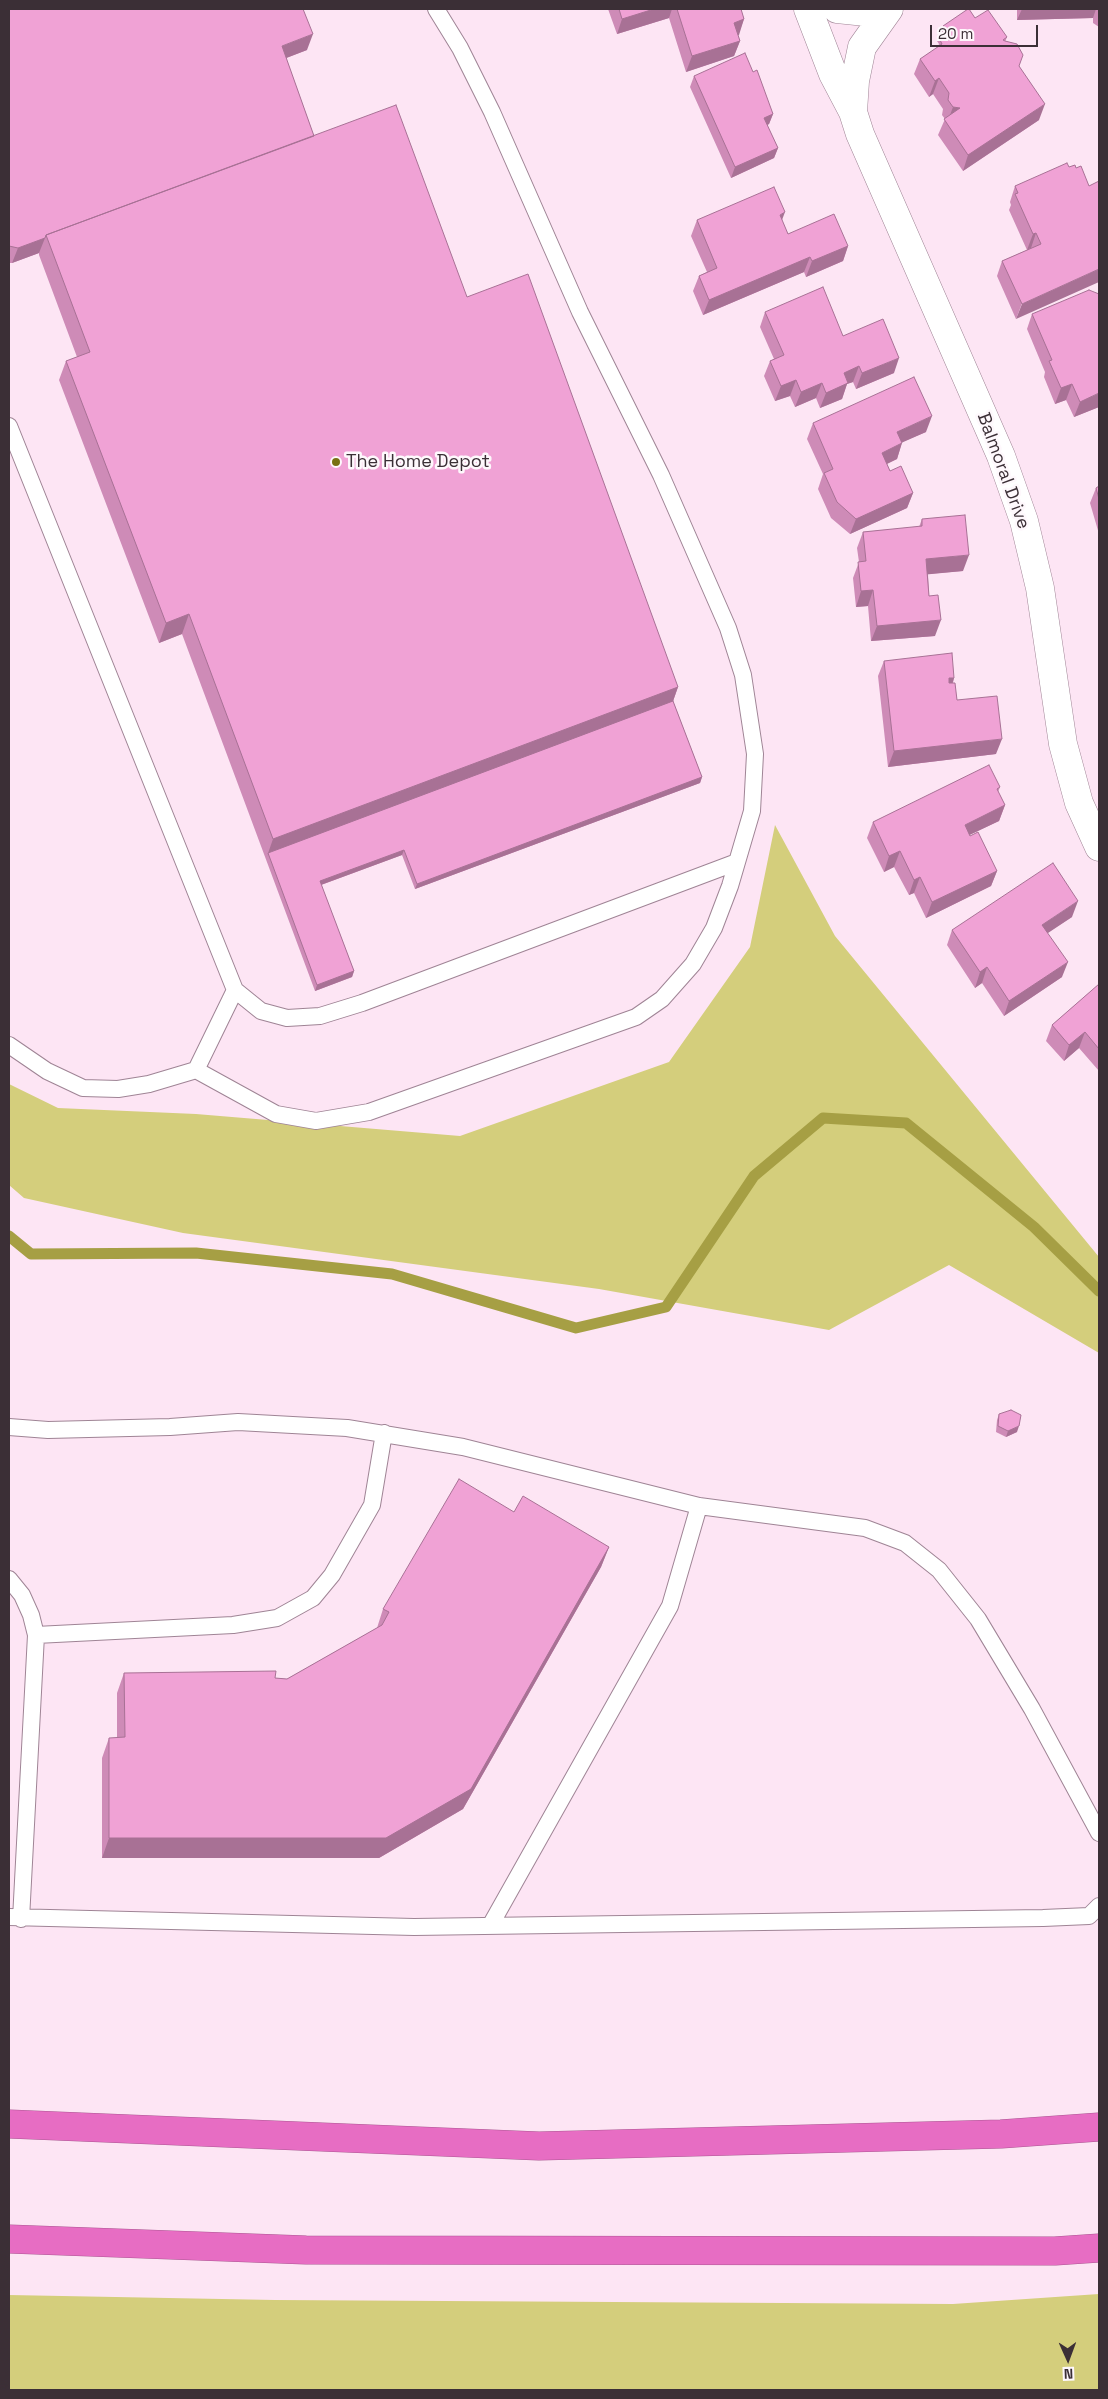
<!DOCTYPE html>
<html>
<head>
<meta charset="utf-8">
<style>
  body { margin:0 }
  #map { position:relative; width:1108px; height:2399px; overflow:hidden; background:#fde5f4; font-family:"Space Grotesk",sans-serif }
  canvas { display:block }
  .frame { position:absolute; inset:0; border:10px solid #3b2f36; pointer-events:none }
  .north { position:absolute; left:1043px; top:2334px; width:50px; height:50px; -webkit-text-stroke:4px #fef8fc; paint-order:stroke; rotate:178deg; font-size:14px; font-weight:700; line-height:20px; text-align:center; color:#3b2f36 }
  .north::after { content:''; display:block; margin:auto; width:18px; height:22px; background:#3b2f36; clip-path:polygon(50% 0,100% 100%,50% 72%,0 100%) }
  .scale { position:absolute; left:930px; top:25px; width:108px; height:22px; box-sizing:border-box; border:2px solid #3b2f36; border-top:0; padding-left:6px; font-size:15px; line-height:18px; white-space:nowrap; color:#3b2f36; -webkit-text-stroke:4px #fef8fc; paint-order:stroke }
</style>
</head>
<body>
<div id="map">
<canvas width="1108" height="2399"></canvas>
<div class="frame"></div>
<div class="north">N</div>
<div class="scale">20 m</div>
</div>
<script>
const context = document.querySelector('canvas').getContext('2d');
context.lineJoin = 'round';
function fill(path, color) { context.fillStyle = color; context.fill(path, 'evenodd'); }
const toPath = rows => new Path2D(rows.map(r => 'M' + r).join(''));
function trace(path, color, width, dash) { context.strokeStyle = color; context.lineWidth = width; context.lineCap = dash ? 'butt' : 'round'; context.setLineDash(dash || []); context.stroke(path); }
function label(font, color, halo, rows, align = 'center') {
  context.font = font + ' "Space Grotesk",sans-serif'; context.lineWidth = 5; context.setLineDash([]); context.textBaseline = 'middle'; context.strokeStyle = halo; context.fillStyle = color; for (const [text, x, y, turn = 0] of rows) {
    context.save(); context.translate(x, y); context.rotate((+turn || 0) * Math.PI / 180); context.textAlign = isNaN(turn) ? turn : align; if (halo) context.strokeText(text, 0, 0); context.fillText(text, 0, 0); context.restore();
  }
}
fill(toPath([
  [775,825,835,936,1099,1257,1099,1353,949,1265,829,1330,599,1289,183,1233,24,1198,9,1185,9,1084,58,1108,196,1114,460,1136,669,1062,750,947],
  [1099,2294,1099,2390,9,2390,9,2295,275,2300,953,2304]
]), '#d4ce7c');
trace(toPath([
  [9,1236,31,1254,196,1253,392,1274,576,1328,666,1307,754,1176,823,1118,906,1123,1034,1227,1099,1291]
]), '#a69f44', 11);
const service = toPath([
  [9,426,235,990,196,1070],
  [235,990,261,1011,287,1018,320,1016,362,1003,737,862],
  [9,1045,47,1071,83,1088,118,1089,149,1084,196,1070,276,1114,316,1121,369,1112,636,1017,662,999,693,964,714,928,730,886,752,811,755,754,743,675,728,628,661,475,580,312,492,112,460,48,436,9],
  [9,1427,48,1430,170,1427,238,1422,347,1428,463,1447,699,1506,865,1528,905,1543,939,1570,978,1619,1032,1709,1099,1833],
  [9,1579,22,1595,31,1615,36,1635,21,1919],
  [36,1635,233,1625,277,1618,313,1598,332,1575,372,1505,384,1433],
  [9,1917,414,1927,1043,1918,1089,1916,1099,1906],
  [490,1926,670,1606,699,1506]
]);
const minor = toPath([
  [808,9,833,74,853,112,855,81,862,47,889,9],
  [837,9,866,12,883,9],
  [853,112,860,134,1001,456,1024,521,1040,588,1063,744,1079,803,1099,847]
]);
const motorway = toPath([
  [9,2124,539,2146,1001,2134,1099,2127],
  [9,2239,306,2250,1055,2251,1099,2248]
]);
trace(service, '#9f8495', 18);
trace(minor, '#9f8495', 29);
trace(motorway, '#ab5792', 29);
trace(service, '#fff', 16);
trace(minor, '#fff', 28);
trace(motorway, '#e76dc3', 28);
fill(toPath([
  [9,9,307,50,286,58,314,136,467,297,678,687,673,701,702,777,700,783,415,889,402,855,321,885,354,971,352,977,315,991,182,634,159,643,59,380,66,361,77,357,39,255,39,253,12,263,9,263],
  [608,9,741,9,744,19,738,35,740,41,734,56,686,72,669,18,617,34],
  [1017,9,1099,9,1099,27,1093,23,1093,18,1017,20],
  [975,18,1007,37,1005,42,1019,66,1039,120,963,171,938,135,945,119,942,115,943,109,933,94,929,97,914,74,920,59,938,47,939,44,937,41,943,26],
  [694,76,773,114,769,124,767,125,778,148,774,158,731,178,690,87],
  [1075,165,1016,319,997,276,1002,261,1027,250,1009,210,1011,205,1010,202,1015,186],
  [697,220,782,221,788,234,848,246,843,261,806,277,804,272,703,315,693,291,699,276,707,272,691,236],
  [765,312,843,336,894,373,856,389,853,382,847,384,842,399,820,408,816,398,795,407,790,396,775,401,764,376,770,361,774,359,760,327],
  [1032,314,1099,407,1074,417,1066,400,1055,404,1044,377,1045,372,1027,329],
  [813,423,926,432,902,442,897,459,887,464,890,471,913,493,907,508,850,534,831,518,818,489,823,474,807,439],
  [1099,486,1099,534,1090,503,1096,488],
  [922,519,963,571,928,574,929,596,935,636,871,641,868,606,856,607,853,578,859,562,857,548,863,532,919,527],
  [884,661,954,678,953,683,957,700,996,754,888,767,878,676],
  [1000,787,998,792,1005,805,999,821,969,835,997,871,991,886,926,918,914,893,909,895,894,867,884,872,867,838,873,822],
  [1072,917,1047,933,1062,977,1004,1016,982,983,975,988,947,945,952,930],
  [1099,984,1099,1071,1079,1048,1064,1061,1046,1041,1052,1025],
  [999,1414,1017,1432,1006,1437,996,1432,997,1420],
  [514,1512,609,1547,601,1567,463,1809,379,1858,102,1858,102,1758,109,1738,117,1738,117,1693,124,1673,275,1678,287,1679,377,1628,383,1609]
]), '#ce8bb7');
fill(toPath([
  [654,9,672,9,669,18,617,34,622,19],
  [1022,9,1096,9,1093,18,1017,20],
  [744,19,739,35,728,38,734,23],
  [313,34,307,50,276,62,282,46],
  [740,41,734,56,686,72,692,56],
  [939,78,933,94,929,97,935,81],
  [1045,104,1039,120,963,171,968,155],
  [953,107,960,108,947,123],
  [773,114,769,124,760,129,764,118],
  [778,148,774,158,731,178,735,167],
  [785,212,779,228,780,215],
  [1036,233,1031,248,1027,250,1033,234],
  [45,238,39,253,12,263,18,248],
  [848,246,843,261,806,277,812,261],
  [810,257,804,272,703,315,709,300],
  [1099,269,1099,282,1016,319,1022,304],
  [899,358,894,373,856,389,862,373],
  [859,366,853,382,847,384,842,399,820,408,826,393,844,373],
  [796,380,790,396,775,401,781,386],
  [822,383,816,398,795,407,801,392],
  [1072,384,1066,400,1055,404,1061,388],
  [1099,393,1099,407,1074,417,1080,402],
  [932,416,926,432,892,447,897,432],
  [902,443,897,459,876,469,882,453],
  [913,493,907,508,850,534,856,519],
  [969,555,963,571,921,575,926,559],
  [873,590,868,606,856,607,861,591],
  [189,614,182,634,159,643,166,623],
  [941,620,935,636,871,641,877,626],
  [949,678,954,678,949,694],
  [678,687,671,707,268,853,266,859,273,839],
  [1002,739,996,754,888,767,894,751],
  [702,777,700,783,415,889,417,884],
  [1005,805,999,821,959,840,965,825],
  [404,850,402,855,318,886,320,881],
  [900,851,894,867,884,872,889,856],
  [997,871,991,886,926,918,932,902],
  [920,877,914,893,909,895,914,880],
  [1078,901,1072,917,1036,941,1042,925],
  [1068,962,1062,977,1004,1016,1009,1001],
  [987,967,982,983,975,988,980,972],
  [354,971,352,977,315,991,317,985],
  [1085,1032,1079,1048,1064,1061,1069,1045],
  [1019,1426,1017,1432,1006,1437,1008,1431],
  [609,1547,601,1567,463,1809,379,1858,102,1858,109,1838]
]), '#a87195');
const building = toPath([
  [9,9,303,9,313,34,282,46,314,136,46,235,45,238,18,248,9,246,9,9],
  [619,9,654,9,622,19,619,9],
  [677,9,741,9,744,19,734,23,740,41,692,56,677,9],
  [968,9,969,9,975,18,988,10,1007,37,1003,40,1005,41,1017,44,1023,55,1019,66,1045,104,968,155,944,119,960,108,953,107,948,100,949,93,939,78,935,81,920,59,942,44,940,40,949,34,943,26,968,9],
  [745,53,753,72,757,70,773,114,764,118,778,148,735,167,694,76,745,53],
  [396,105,467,297,528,274,678,687,273,839,189,614,166,623,66,361,90,352,46,235,396,105],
  [1067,163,1069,167,1075,165,1076,168,1081,166,1089,186,1099,181,1099,269,1022,304,1002,261,1041,244,1036,233,1033,234,1015,194,1018,193,1015,186,1067,163],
  [774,187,785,212,780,215,788,234,834,214,848,246,812,261,810,257,709,300,699,276,717,268,697,220,774,187],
  [823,287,843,336,883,319,899,358,862,373,859,366,844,373,848,383,826,393,822,383,801,392,796,380,781,386,770,361,784,355,765,312,823,287],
  [1089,290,1099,294,1099,393,1080,402,1072,384,1061,388,1049,361,1052,360,1032,314,1089,290],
  [914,377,932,416,897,432,902,443,882,453,890,471,901,466,913,493,856,519,837,502,824,473,833,469,813,423,914,377],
  [1099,486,1099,499,1096,488,1099,486],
  [965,515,969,555,926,559,929,596,938,595,941,620,877,626,873,590,861,591,858,562,866,561,863,532,922,526,922,519,965,515],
  [952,653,954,678,949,678,949,683,955,683,957,700,997,696,1002,739,894,751,884,661,952,653],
  [673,701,702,777,417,884,404,850,320,881,354,971,317,985,268,853,673,701],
  [989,765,1000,787,997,789,1005,805,965,825,970,836,978,832,997,871,932,902,920,877,914,880,900,851,889,856,873,822,989,765],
  [1053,863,1078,901,1042,925,1068,962,1009,1001,987,967,980,972,952,930,1053,863],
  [1099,984,1099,1049,1085,1032,1069,1045,1052,1025,1099,984],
  [1011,1410,1021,1415,1019,1426,1008,1431,998,1426,999,1414,1011,1410],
  [459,1479,514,1512,523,1496,609,1547,471,1789,386,1838,109,1838,109,1738,125,1737,124,1673,276,1671,275,1678,287,1679,382,1625,389,1612,383,1609,459,1479]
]);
fill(building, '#f0a2d5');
trace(building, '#a87195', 1);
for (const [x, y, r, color] of [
  [336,462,5,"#787112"]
]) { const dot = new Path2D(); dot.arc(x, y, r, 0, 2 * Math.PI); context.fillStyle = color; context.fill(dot); trace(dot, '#fef8fc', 2); }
label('18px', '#3b2f36', '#fef8fc', [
  ["The Home Depot",346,462]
], 'left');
label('18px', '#3b2f36', '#fef8fc', [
  ["Balmoral Drive",1003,471,70]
]);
</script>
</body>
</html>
